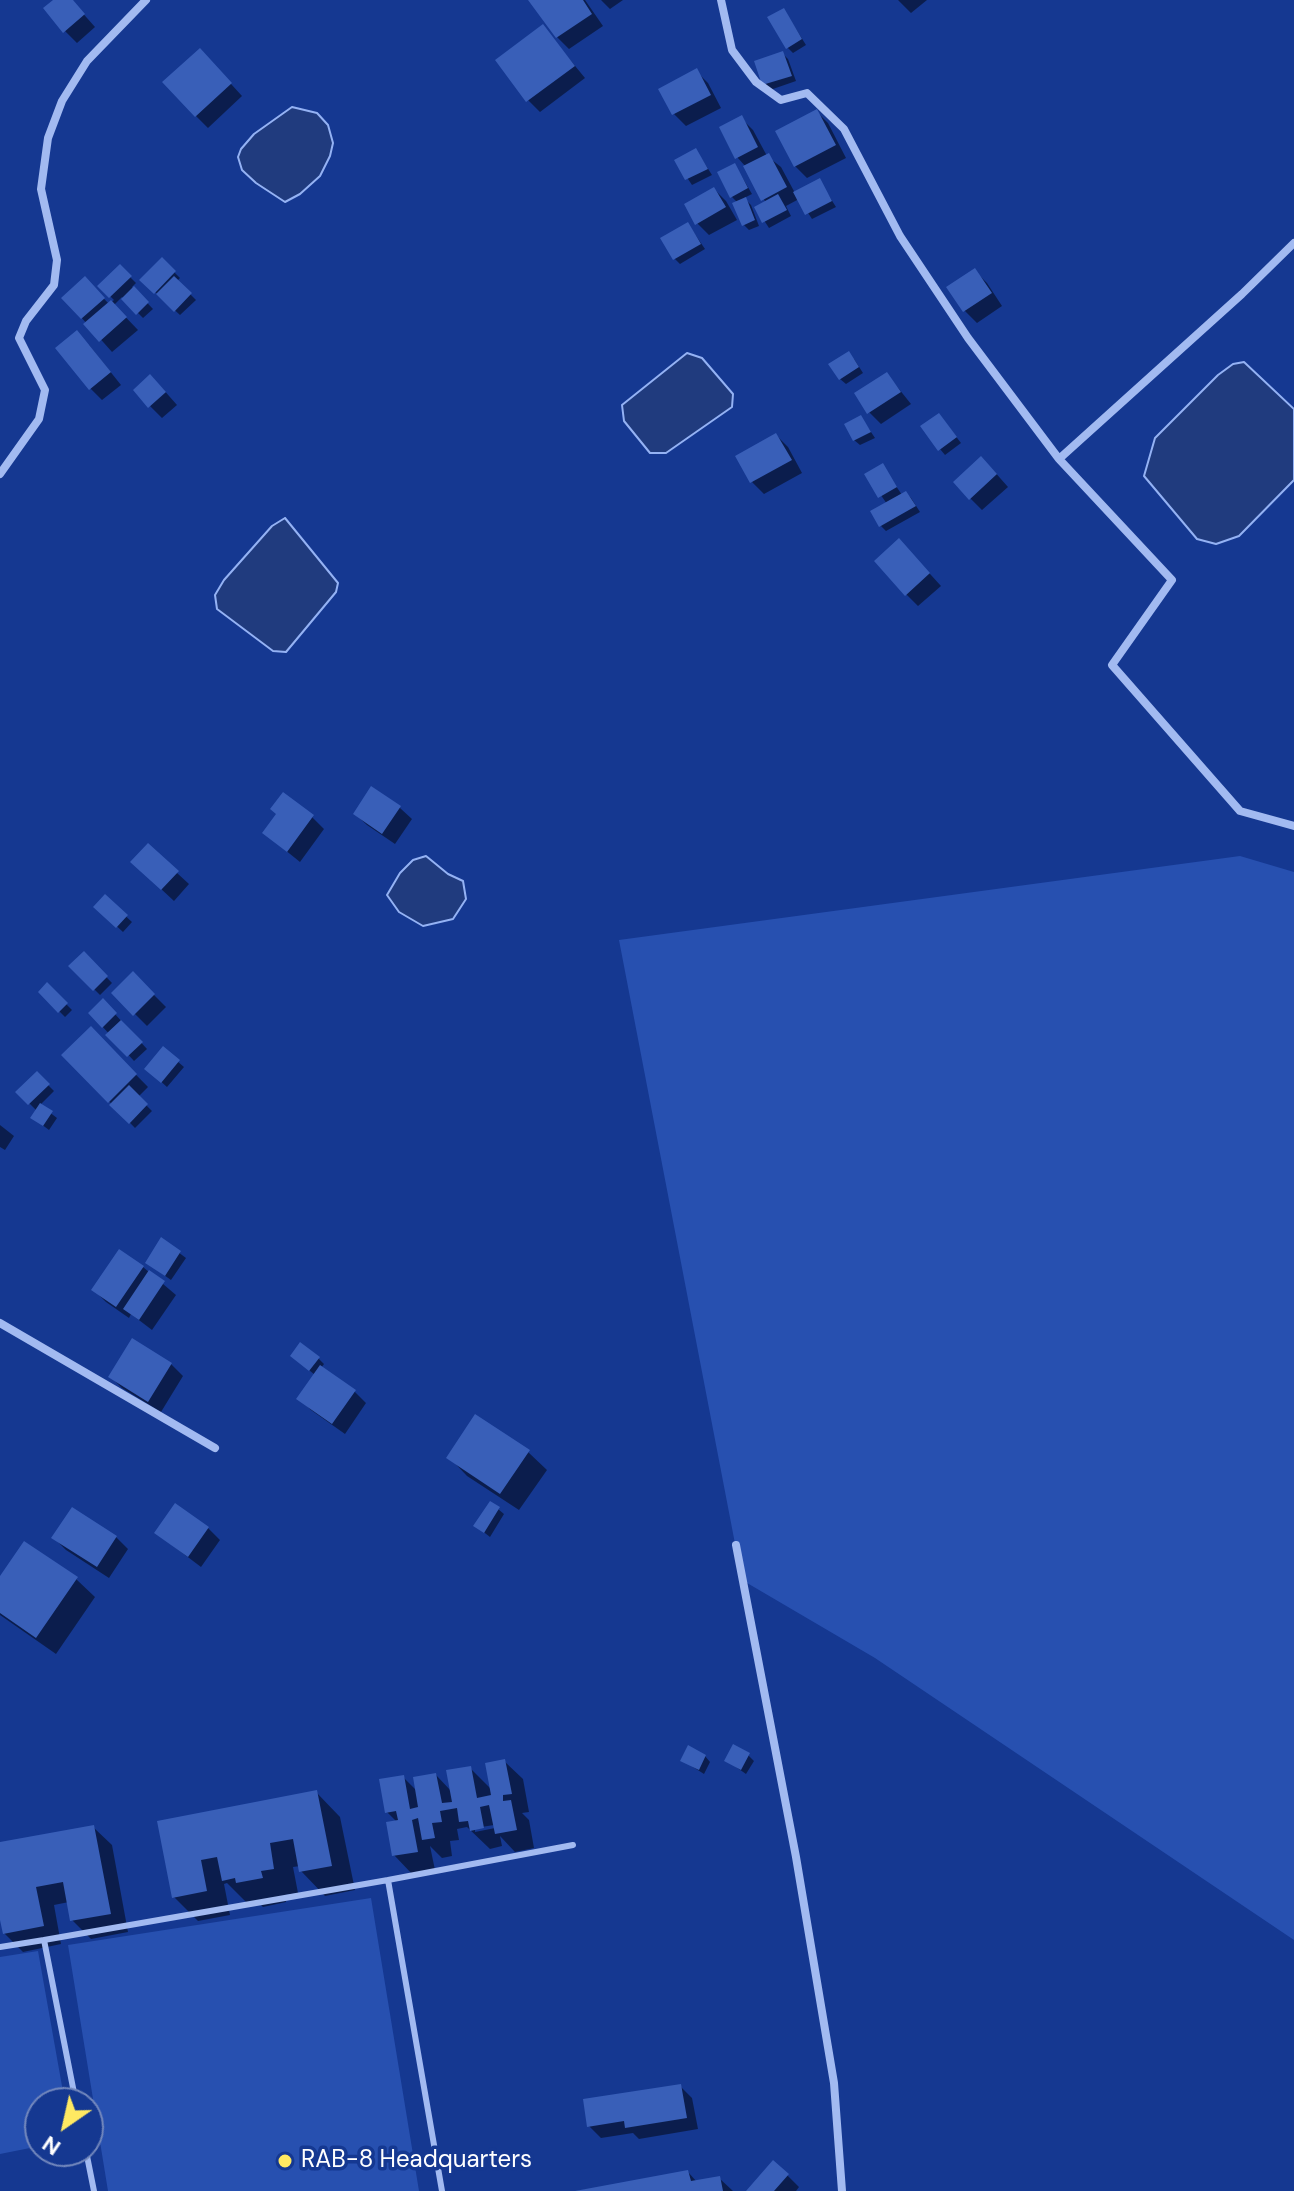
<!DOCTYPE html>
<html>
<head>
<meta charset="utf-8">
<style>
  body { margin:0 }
  #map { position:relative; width:1294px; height:2191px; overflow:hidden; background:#153891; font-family:"DM Sans",sans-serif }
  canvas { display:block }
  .north { position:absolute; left:24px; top:2087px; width:80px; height:80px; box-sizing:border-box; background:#153891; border:2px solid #7388bd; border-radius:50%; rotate:214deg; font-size:22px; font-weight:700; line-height:32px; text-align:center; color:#fff }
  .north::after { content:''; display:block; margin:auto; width:28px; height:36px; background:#ffe962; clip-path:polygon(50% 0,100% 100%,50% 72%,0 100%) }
</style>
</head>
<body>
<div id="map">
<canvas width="1294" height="2191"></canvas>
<div class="north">N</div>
</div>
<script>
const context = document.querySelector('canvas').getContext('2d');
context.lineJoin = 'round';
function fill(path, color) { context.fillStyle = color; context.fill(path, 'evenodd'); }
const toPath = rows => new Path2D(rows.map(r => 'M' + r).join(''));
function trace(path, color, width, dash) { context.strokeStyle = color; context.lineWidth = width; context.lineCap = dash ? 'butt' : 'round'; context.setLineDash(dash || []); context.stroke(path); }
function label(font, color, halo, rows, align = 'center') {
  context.font = font + ' "DM Sans",sans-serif'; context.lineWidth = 7; context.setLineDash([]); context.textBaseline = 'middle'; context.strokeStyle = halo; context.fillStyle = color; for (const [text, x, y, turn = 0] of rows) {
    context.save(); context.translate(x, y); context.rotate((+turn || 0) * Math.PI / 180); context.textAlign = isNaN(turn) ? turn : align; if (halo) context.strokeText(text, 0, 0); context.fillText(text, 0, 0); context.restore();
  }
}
fill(toPath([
  [1240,856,1294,872,1294,1940,875,1658,742,1580,619,940],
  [371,1898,419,2191,108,2191,68,1945],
  [38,1951,65,2103,40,2103,40,2146,0,2154,0,1957]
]), '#2750b0');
const water = toPath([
  [292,107,317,113,328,125,333,143,330,156,320,176,300,194,285,202,256,183,242,170,238,157,241,149,254,134,292,107],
  [687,353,702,358,733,394,732,407,666,453,650,453,624,421,622,405,687,353],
  [1244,362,1294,409,1294,480,1239,536,1216,544,1197,539,1144,476,1155,438,1218,375,1233,364,1244,362],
  [285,518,338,583,336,592,286,652,273,651,217,609,215,595,224,580,272,526,285,518],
  [426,856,448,874,463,881,466,899,453,919,423,926,399,912,387,895,400,873,413,860,426,856]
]);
fill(water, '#203b7e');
trace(water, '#94b2f4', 2);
fill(toPath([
  [56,0,71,0,95,27,77,43,65,31],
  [531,0,585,0,603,26,569,49,557,37],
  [601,0,623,0,610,9],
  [898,0,927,0,911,13],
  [784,10,806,45,793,53,787,47],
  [543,27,585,78,540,112,528,100],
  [783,54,788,59,796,81,770,90,764,84],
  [211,62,242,96,208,128,196,116],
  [696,71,708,83,721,108,686,126,674,114],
  [816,111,828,123,846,158,807,178,795,166],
  [741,118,753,130,767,156,781,167,795,193,819,180,836,207,812,219,799,199,786,206,791,216,769,228,756,208,766,203,746,167,737,157],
  [696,150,712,175,692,185,676,161],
  [735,165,752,194,744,198,751,205,759,226,749,230,744,225,738,203,732,197],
  [714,189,726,201,737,220,709,235,697,223],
  [688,224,705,249,680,264,674,258],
  [162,260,180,278,177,281,196,300,180,315,142,280],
  [120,267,136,283,132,287,153,309,143,318,122,297,114,305,138,330,112,352,64,298,85,279,109,304,114,300,100,286],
  [975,271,987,283,1002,306,977,323,965,311,949,288],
  [89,345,121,385,102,400,90,388],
  [854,359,863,373,846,384,840,379],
  [887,374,911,404,881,424,869,412],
  [162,388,177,405,162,418,150,406],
  [861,417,875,438,860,445,854,440],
  [944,421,961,443,945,455,940,449],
  [776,435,788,447,802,473,764,494,752,482],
  [882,465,902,495,906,493,911,498,920,512,886,531,881,526,887,504,867,475],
  [993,470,1008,487,982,510,970,498],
  [911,553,941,586,918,606,906,594],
  [400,808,412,819,395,844,367,825,355,814],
  [278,814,312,817,324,829,300,862,264,833],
  [177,873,189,884,174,901,145,874],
  [105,897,132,922,123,932,96,907],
  [84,954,112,983,100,995,71,966],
  [133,974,166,1007,147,1026,114,993],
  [47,985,72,1010,65,1017,40,992],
  [103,1001,147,1049,134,1061,90,1013],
  [91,1029,148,1087,138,1097,152,1111,135,1128,64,1055],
  [163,1049,184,1067,167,1087,146,1068],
  [37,1074,54,1091,40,1105,57,1118,49,1130,33,1118,37,1111,18,1092],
  [0,1125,14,1136,5,1150,0,1147],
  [162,1240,186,1258,171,1280,147,1263],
  [143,1267,176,1295,152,1330,131,1314,129,1318,106,1302,94,1290],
  [318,1358,324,1364,321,1368,354,1391,366,1403,345,1434,311,1410,299,1398,315,1375,298,1361],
  [171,1364,183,1376,161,1412,122,1388,110,1376],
  [528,1452,547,1470,519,1510,467,1476,449,1457],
  [498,1509,504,1514,490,1537,476,1526],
  [208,1528,220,1540,201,1567,156,1533],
  [116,1537,128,1549,109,1578,66,1550,54,1538],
  [0,1579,76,1579,95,1597,56,1654,0,1615],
  [748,1755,754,1761,746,1774,726,1760],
  [705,1756,710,1762,704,1774,682,1760],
  [504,1761,523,1779,529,1812,522,1813,529,1820,534,1848,515,1852,500,1836,502,1846,490,1849,467,1827,457,1829,459,1840,450,1841,452,1856,442,1858,430,1846,435,1870,412,1874,394,1855,397,1822,387,1812,403,1777,417,1791,436,1775,452,1792,470,1768,492,1790],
  [494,1825,495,1828,475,1832,475,1828],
  [316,1792,340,1817,355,1890,325,1896,301,1871,300,1866,293,1867,298,1893,285,1895,286,1902,263,1907,258,1902,248,1904,227,1883,224,1884,230,1915,198,1921,174,1897,159,1822],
  [93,1827,112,1845,128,1932,91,1939,72,1920,69,1902,54,1905,61,1944,23,1952,4,1933,0,1910,0,1845],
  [680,2086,692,2098,698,2129,639,2139,633,2133,601,2138,589,2126],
  [688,2172,697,2182,719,2178,733,2191,578,2191],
  [787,2175,799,2187,796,2191,749,2191]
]), '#0007');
fill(toPath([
  [53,0,73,0,85,14,63,33,43,8],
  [528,0,583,0,592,14,556,38],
  [784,8,802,39,786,49,767,17],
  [543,24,575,66,526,102,495,60],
  [200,48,232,83,195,117,162,82],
  [783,51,792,76,762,85,754,61],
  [697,68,711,95,672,115,658,89],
  [817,109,836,145,794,167,775,131],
  [742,115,758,147,735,159,719,127],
  [696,148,708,169,685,180,674,160],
  [769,153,787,187,761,201,743,166],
  [735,163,748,188,730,198,717,172],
  [820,178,832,201,805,215,793,192],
  [714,187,726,207,695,225,684,204],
  [778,194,787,210,762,223,754,207],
  [746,197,755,220,742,226,732,203],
  [688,222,701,244,673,260,660,238],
  [162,257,176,271,154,294,139,280],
  [120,264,132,276,109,298,97,286],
  [975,268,992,293,963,312,946,287],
  [85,276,105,298,81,319,61,298],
  [174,276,192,293,174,312,156,294],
  [134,286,149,302,136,315,121,299],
  [111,300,127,317,99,342,83,324],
  [77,330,111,372,89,390,55,348],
  [849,351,859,367,839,380,828,364],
  [887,372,901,392,867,414,854,393],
  [150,374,166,392,148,408,133,390],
  [939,413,957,437,938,451,920,426],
  [861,415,871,432,853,441,844,424],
  [776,433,792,460,750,483,735,456],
  [981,456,997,474,969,500,953,482],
  [883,463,897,487,878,498,864,474],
  [906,491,916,506,879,527,870,511],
  [899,538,930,573,905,596,874,561],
  [371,786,401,806,382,834,353,814],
  [283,792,314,815,287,852,262,833,276,814,270,809],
  [148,843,179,871,161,890,130,862],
  [105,894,128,915,116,928,93,907],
  [84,951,108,976,93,991,68,966],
  [133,971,155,994,133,1016,111,993],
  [47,982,68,1003,58,1013,38,992],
  [103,998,117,1013,102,1028,88,1013],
  [121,1020,143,1042,127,1057,105,1035],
  [91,1026,137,1074,108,1103,61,1055],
  [163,1046,180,1060,161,1083,144,1069],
  [37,1071,50,1084,28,1105,15,1092],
  [129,1085,148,1104,129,1124,109,1105],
  [40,1103,53,1111,43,1126,30,1118],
  [161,1237,181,1251,165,1276,145,1263],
  [119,1249,144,1266,116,1307,91,1290],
  [149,1270,165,1281,139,1320,123,1309],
  [132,1338,172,1363,148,1402,108,1377],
  [300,1342,320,1357,309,1371,290,1356],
  [320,1365,356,1390,332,1424,296,1399],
  [475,1414,530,1450,500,1494,446,1458],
  [490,1501,500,1507,484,1533,473,1526],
  [175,1503,209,1527,188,1557,154,1533],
  [72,1507,117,1536,97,1567,51,1538],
  [24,1541,78,1577,36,1638,0,1613,0,1576],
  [733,1744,750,1753,741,1770,724,1761],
  [688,1745,706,1755,699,1770,680,1761],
  [505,1759,512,1794,503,1795,503,1801,511,1800,517,1830,495,1834,489,1805,480,1807,484,1828,470,1831,468,1821,459,1822,457,1808,440,1811,442,1822,432,1823,435,1838,422,1840,418,1818,412,1820,418,1852,392,1856,386,1822,398,1820,396,1811,385,1813,379,1779,404,1775,410,1809,418,1807,413,1777,436,1773,442,1803,452,1802,446,1770,471,1766,477,1798,491,1795,485,1763],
  [317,1790,332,1866,299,1872,293,1839,270,1843,274,1869,261,1871,263,1878,236,1883,235,1878,222,1881,217,1857,201,1860,207,1891,172,1898,157,1821],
  [94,1825,111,1914,70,1921,63,1882,36,1887,44,1926,3,1934,0,1920,0,1842],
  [681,2084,687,2118,625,2128,624,2121,587,2127,583,2099],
  [773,2160,789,2174,774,2191,746,2191],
  [688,2170,691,2181,720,2176,723,2191,575,2191]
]), '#395fb8');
trace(toPath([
  [388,1880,573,1845],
  [0,1947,44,1940],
  [76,2103,44,1940,388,1880,442,2191],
  [86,2151,94,2191]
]), '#a2baf1', 6);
trace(toPath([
  [721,0,732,50,756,82,781,100,807,93,844,129,900,236,968,338,1059,459],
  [1294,243,1242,294,1059,459,1172,580,1112,665,1240,811,1294,826],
  [0,474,39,419,45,390,19,338,26,321,54,285,57,260,41,189,48,138,62,101,87,61,146,0],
  [0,1323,215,1448],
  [736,1545,796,1857,834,2083,842,2191]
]), '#a2baf1', 8);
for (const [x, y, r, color] of [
  [285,2161,8,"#ffe962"]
]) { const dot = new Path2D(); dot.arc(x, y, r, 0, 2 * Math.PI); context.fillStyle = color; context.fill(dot); trace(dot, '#153891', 3); }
label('24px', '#fff', '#153891', [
  ["RAB-8 Headquarters",301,2161]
], 'left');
</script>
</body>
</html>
